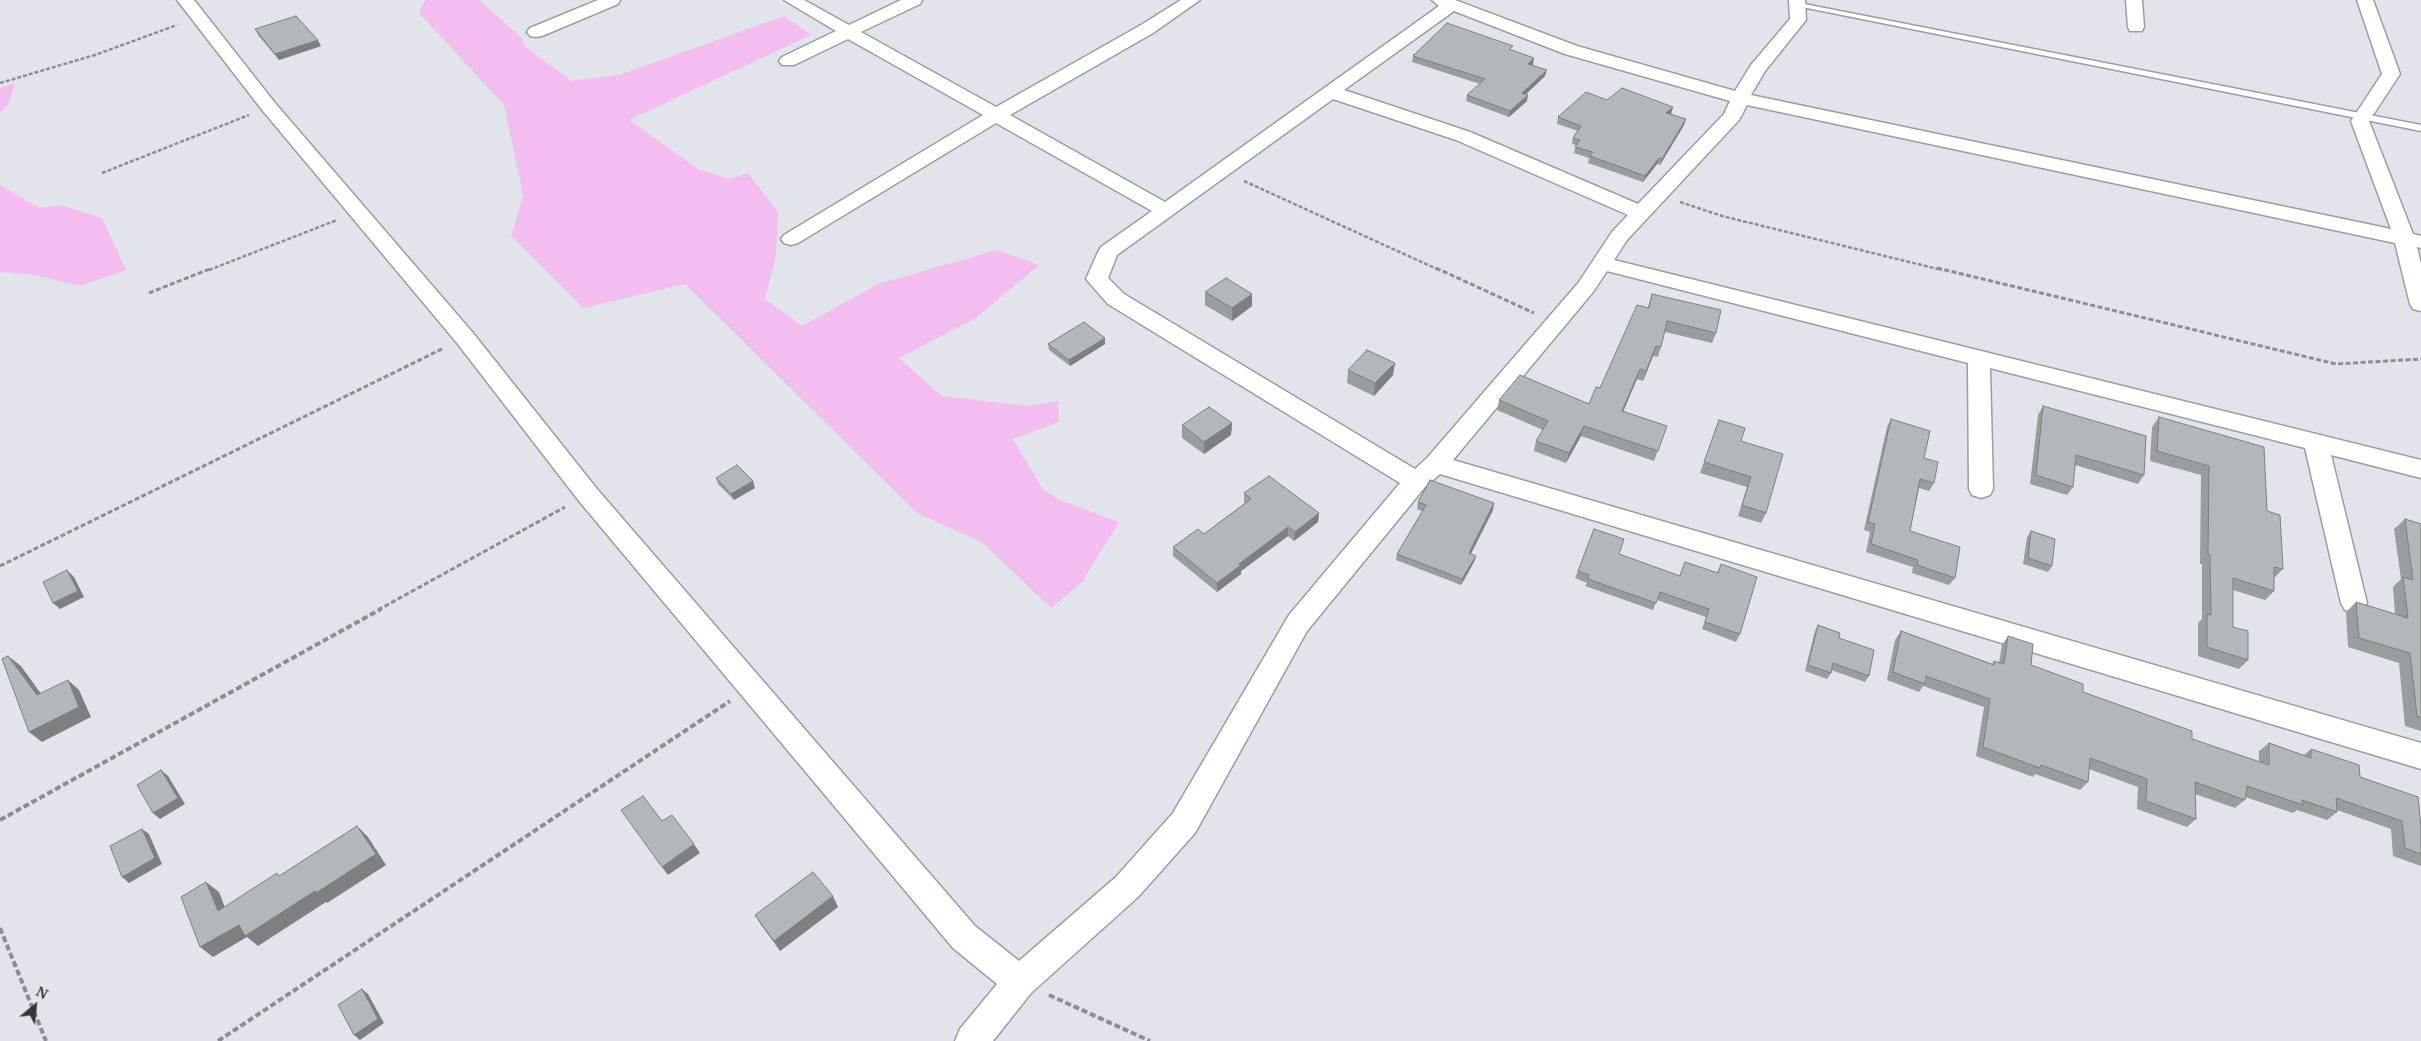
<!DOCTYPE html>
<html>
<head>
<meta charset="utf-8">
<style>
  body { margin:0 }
  #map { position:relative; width:2421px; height:1041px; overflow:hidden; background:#e1e4ea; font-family:"Noto Serif",serif }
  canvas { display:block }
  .north { position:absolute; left:10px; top:981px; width:50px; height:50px; -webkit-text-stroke:4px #e1e4ea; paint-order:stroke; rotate:28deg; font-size:14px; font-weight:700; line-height:20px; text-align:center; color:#343537 }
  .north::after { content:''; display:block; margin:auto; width:18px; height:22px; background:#343537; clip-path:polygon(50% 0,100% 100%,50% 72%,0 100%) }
</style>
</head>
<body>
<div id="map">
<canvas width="2421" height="1041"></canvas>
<div class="north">N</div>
</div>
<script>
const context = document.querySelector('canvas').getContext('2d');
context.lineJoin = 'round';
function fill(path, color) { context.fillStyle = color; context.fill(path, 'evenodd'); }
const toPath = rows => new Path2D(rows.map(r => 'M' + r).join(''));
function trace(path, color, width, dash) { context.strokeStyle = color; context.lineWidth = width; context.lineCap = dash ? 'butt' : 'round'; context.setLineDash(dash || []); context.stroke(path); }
fill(toPath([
  [425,0,479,0,522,38,524,46,572,81,619,75,784,16,811,35,629,120,698,169,730,179,748,173,778,212,776,256,765,299,802,326,878,284,997,250,1039,265,976,318,899,358,941,396,1028,406,1058,401,1059,422,1013,439,1042,488,1057,499,1119,522,1082,582,1051,608,983,543,917,513,685,284,583,308,511,236,523,196,504,105,419,13],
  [15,83,8,105,0,113,0,88],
  [0,185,39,208,61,205,102,218,126,270,80,286,35,275,0,272]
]), '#f4bdef');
const service = toPath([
  [1794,2,2421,125,2421,131,1797,6,1794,6,1794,2]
]);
const minor = toPath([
  [177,0,194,0,275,103,473,333,597,489,975,926,1019,961,1116,877,1173,813,1289,615,1400,483,1108,304,1086,279,1098,252,1101,247,1152,211,996,123,798,243,791,245,784,243,781,239,784,235,983,115,848,39,794,65,782,65,779,61,782,57,836,31,784,0,804,0,849,25,901,0,922,0,920,4,861,32,996,107,1141,25,1181,0,1200,0,1153,33,1010,115,1165,202,1439,6,1432,0,1455,0,1577,46,1735,91,1751,65,1790,19,1789,0,1805,0,1806,20,1765,71,1751,95,2391,229,2351,121,2382,74,2357,0,2373,0,2400,74,2369,121,2413,234,2421,236,2421,248,2417,247,2421,264,2421,311,2413,309,2410,304,2395,243,1747,105,1739,120,1627,240,1614,260,2421,460,2421,478,2331,455,2367,603,2363,610,2354,613,2345,610,2341,603,2305,448,1990,368,1993,489,1990,495,1981,498,1972,495,1969,489,1968,363,1607,271,1593,292,1453,460,2421,743,2421,769,1440,474,1425,487,1307,631,1195,833,1138,897,1031,993,993,1041,955,1041,960,1029,997,984,953,948,579,501,457,343,263,111,177,0],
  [1454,11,1565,54,1730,101,1724,114,1638,204,1470,132,1344,90,1454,11],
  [1333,99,1456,140,1628,215,1612,232,1579,282,1427,458,1415,469,1124,294,1108,278,1117,255,1333,99],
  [598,0,620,0,618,4,542,36,536,37,530,36,527,32,530,28,598,0],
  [2126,0,2142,0,2144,27,2142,31,2130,31,2128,27,2126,0]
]);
trace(service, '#9a9da2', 3);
trace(minor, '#9a9da2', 3);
trace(toPath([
  [0,83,95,55,177,25],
  [102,173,249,115],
  [1244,181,1439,270],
  [1680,202,1722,216,1942,270],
  [209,270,337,220]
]), '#8c8e92', 2.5, [4, 2]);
trace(toPath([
  [1436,268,1534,313],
  [1937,268,2336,364,2421,359],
  [149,293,212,268],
  [0,566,444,348],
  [378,610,565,507]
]), '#8c8e92', 3, [5, 2.5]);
trace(toPath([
  [0,820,381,609],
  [0,928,46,1041],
  [1049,995,1150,1041],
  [218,1041,730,701]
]), '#8c8e92', 4, [6, 3]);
fill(service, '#fff');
fill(minor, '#fff');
fill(toPath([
  [255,29,321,46,279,60,258,35],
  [1512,50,1533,65,1532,65,1545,76,1526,94,1527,101,1509,117,1466,101,1467,95,1480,84,1412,62,1413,56],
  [1607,100,1673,107,1670,114,1686,119,1684,125,1660,165,1657,164,1643,182,1588,163,1589,158,1574,153,1576,145,1572,144,1573,138,1578,131,1557,124,1558,117],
  [1205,292,1252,306,1232,321,1205,305],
  [1652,294,1716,333,1712,343,1665,332,1661,347,1658,357,1653,356,1643,381,1637,379,1623,412,1667,426,1654,461,1581,436,1566,463,1534,451,1536,441,1543,430,1497,410,1499,400,1589,404,1600,388,1648,307],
  [1105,338,1105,344,1070,366,1049,350,1048,344],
  [1348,370,1393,375,1374,396,1347,383],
  [2043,406,2144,475,2138,484,2075,465,2073,487,2067,495,2030,484,2038,415],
  [2159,417,2267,511,2283,569,2274,578,2274,591,2265,600,2233,590,2233,627,2248,660,2239,669,2198,656,2198,623,2202,619,2202,564,2200,564,2201,475,2150,461,2152,427],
  [1891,419,1924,458,1934,483,1929,491,1919,488,1910,531,1955,578,1949,585,1912,573,1913,567,1866,552,1870,532,1864,530,1887,427],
  [1719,420,1741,441,1766,513,1761,523,1738,516,1747,487,1700,473],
  [1232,423,1231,435,1204,454,1182,438,1182,425],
  [716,478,755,488,734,500,718,484],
  [1244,493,1319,513,1318,522,1294,541,1288,536,1241,571,1241,574,1217,592,1173,556,1173,547,1204,534,1245,503,1244,502],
  [1418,502,1493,510,1471,554,1476,556,1474,562,1461,585,1396,560,1397,554,1422,511,1417,509],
  [2405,519,2421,524,2421,731,2405,726,2399,663,2348,647,2346,612,2356,602,2395,614,2393,587,2401,579,2394,529],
  [2031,531,2052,566,2048,572,2023,564,2027,537],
  [1619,554,1679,576,1685,562,1717,573,1721,564,1740,634,1736,642,1702,629,1706,617,1657,600,1653,610,1585,586,1587,583,1575,578,1578,571],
  [1818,625,1839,638,1869,676,1865,682,1831,670,1831,673,1827,679,1805,671,1815,631],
  [1901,631,1992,664,1994,661,1999,663,2002,645,2008,636,2031,665,2083,692,2192,739,2259,762,2259,751,2269,743,2304,755,2311,749,2360,777,2421,827,2421,866,2393,856,2391,829,2337,810,2337,812,2327,820,2297,810,2293,813,2245,797,2245,800,2235,808,2195,794,2196,819,2187,827,2137,809,2138,787,2089,769,2088,782,2080,790,2035,774,2033,777,1976,756,1984,707,1923,686,1919,692,1887,680,1895,640],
  [838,907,780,951,761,925,755,915]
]), '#989da0');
fill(toPath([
  [318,40,321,46,279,60,275,54],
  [1534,58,1533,65,1527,70,1528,64],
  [1547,70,1545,76,1521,99,1522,93],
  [1528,95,1527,101,1509,117,1510,111],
  [1673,107,1671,114,1664,119,1666,113],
  [1686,119,1684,125,1660,165,1662,159],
  [1659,158,1657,164,1643,182,1645,176],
  [1252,294,1252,306,1232,321,1232,308],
  [1105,338,1105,344,1070,366,1069,360],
  [1656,346,1653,356,1643,381,1646,371],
  [1395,363,1393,375,1374,396,1375,383],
  [1640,369,1637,379,1619,421,1622,411],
  [1232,423,1231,435,1204,454,1204,442],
  [1584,426,1581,436,1566,463,1569,453],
  [753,481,755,488,734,500,731,494],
  [1494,503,1493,510,1468,559,1469,553],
  [1319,513,1318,522,1294,541,1295,532],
  [1288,527,1288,536,1241,571,1241,574,1217,592,1217,583,1239,564],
  [1476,556,1474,562,1461,585,1462,579],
  [67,570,74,577,84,597,60,609,53,603],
  [8,656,21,666,49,705,37,695],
  [68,680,79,690,91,717,42,742,29,732],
  [161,770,168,776,185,804,160,819,153,813],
  [357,826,368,837,386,865,327,903,326,902,258,946,247,937,213,957,200,947],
  [142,829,149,834,162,864,129,883,122,877],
  [694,844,700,853,668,875,662,867],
  [206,882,219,892,230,920,218,911],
  [833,896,838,907,780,951,774,941],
  [362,989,368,994,384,1023,360,1040,354,1035]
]), '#7c8082');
const building = toPath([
  [296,16,318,40,275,54,255,29,296,16],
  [1447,23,1513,46,1509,49,1534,58,1528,64,1547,70,1522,93,1528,95,1510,111,1467,95,1485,79,1413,56,1447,23],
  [1622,88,1673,107,1666,113,1686,119,1662,159,1659,158,1645,176,1590,156,1593,152,1575,147,1580,140,1573,138,1581,126,1558,117,1586,92,1607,100,1622,88],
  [1226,278,1252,294,1232,308,1205,292,1226,278],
  [1652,294,1721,310,1716,333,1667,321,1661,347,1656,346,1646,371,1640,369,1622,411,1667,426,1658,451,1584,426,1569,453,1536,441,1548,421,1499,400,1520,375,1589,404,1596,387,1600,388,1637,305,1649,308,1652,294],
  [1084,322,1105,338,1069,360,1048,344,1084,322],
  [1367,350,1395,363,1375,383,1348,370,1367,350],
  [2043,406,2146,436,2144,475,2076,455,2073,487,2036,475,2043,406],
  [1209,407,1232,423,1204,442,1182,425,1209,407],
  [2159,417,2264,447,2267,511,2280,515,2283,569,2274,567,2274,591,2233,578,2233,627,2248,631,2248,660,2207,647,2207,614,2211,615,2210,555,2208,554,2209,466,2157,451,2159,417],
  [1891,419,1930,431,1924,458,1938,462,1934,483,1920,479,1910,531,1960,547,1955,578,1917,565,1918,560,1871,544,1875,524,1868,522,1891,419],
  [1719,420,1745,428,1741,441,1783,454,1766,513,1742,505,1751,477,1704,462,1719,420],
  [737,465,753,481,731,494,716,478,737,465],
  [1269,476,1319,513,1295,532,1288,527,1239,564,1241,565,1217,583,1173,547,1198,529,1204,534,1251,499,1244,493,1269,476],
  [1430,480,1494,503,1469,553,1476,556,1462,579,1397,554,1426,505,1418,502,1430,480],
  [2405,519,2421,524,2421,718,2417,716,2410,653,2359,638,2356,602,2408,618,2403,577,2413,580,2405,519],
  [1594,529,1624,539,1619,554,1680,576,1685,562,1718,573,1721,564,1757,577,1740,634,1705,622,1709,609,1660,592,1656,603,1588,579,1589,575,1578,571,1594,529],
  [2031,531,2055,539,2052,566,2028,558,2031,531],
  [67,570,78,591,53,603,43,582,67,570],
  [1818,625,1840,633,1839,638,1874,650,1869,676,1833,663,1831,673,1808,665,1818,625],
  [1901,631,1994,665,1994,661,2004,664,2008,636,2033,644,2031,665,2083,684,2083,692,2192,731,2192,739,2269,765,2269,743,2311,758,2311,749,2359,765,2360,777,2418,797,2421,827,2421,854,2405,848,2402,821,2336,798,2337,812,2302,800,2303,805,2247,786,2245,800,2195,782,2196,819,2146,801,2147,779,2090,758,2088,782,2041,765,2040,768,1983,747,1990,699,1926,676,1925,684,1893,672,1901,631],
  [8,656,37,695,68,680,79,707,29,732,2,659,8,656],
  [161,770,178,798,153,813,137,785,161,770],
  [643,796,662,821,672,815,694,844,662,867,621,810,643,796],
  [357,826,376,854,316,893,315,891,245,936,239,925,200,947,181,897,206,882,218,911,277,873,279,876,357,826],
  [142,829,155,858,122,877,110,846,142,829],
  [813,872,833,896,774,941,755,915,813,872],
  [362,989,378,1019,354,1035,338,1005,362,989]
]);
fill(building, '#b1b7ba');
trace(building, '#7c8082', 1);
</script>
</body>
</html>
